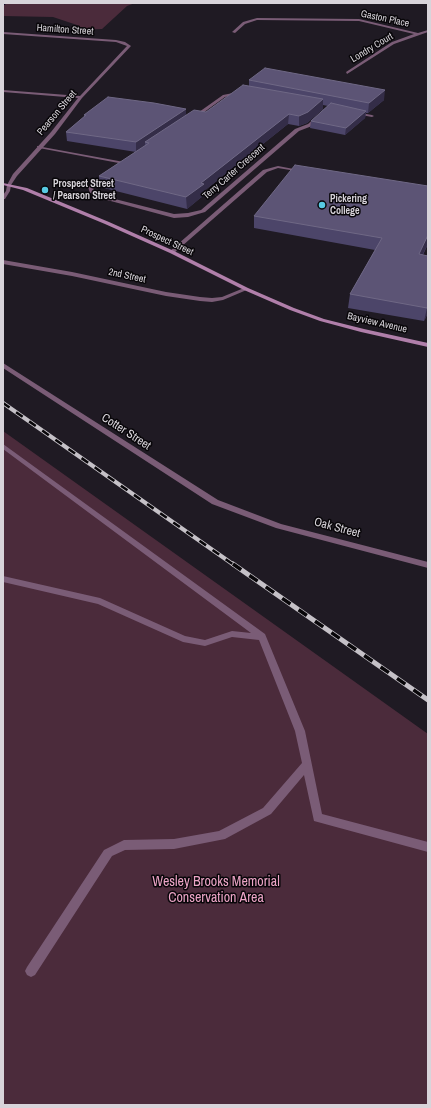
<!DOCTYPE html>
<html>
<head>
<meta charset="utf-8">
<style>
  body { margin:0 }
  #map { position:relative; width:431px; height:1108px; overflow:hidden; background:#1f1a23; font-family:"Archivo Narrow",sans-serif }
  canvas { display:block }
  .frame { position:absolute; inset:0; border:4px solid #d8d4da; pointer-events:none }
</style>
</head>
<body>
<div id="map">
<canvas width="431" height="1108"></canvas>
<div class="frame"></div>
</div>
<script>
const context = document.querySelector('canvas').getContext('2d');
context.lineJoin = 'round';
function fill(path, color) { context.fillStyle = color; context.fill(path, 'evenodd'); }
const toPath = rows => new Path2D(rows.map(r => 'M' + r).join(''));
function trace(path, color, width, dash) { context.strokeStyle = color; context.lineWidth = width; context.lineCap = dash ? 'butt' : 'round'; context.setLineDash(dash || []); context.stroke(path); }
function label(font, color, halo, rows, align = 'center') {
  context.font = font + ' "Archivo Narrow",sans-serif'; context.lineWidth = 3; context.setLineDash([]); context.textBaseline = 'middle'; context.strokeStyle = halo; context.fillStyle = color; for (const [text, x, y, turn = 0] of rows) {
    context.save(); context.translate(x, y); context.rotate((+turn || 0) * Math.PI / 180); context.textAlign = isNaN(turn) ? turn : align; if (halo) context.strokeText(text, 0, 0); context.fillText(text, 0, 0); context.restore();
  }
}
fill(toPath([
  [3,3,135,3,127,6,102,29,79,30,77,25,53,17,3,16],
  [3,431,428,734,428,1105,3,1105]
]), '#4b2b3b');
fill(toPath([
  [4,3,7,3,3,6,3,4,4,3]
]), '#050827');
fill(toPath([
  [243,91,244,93,225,97,196,118,192,117,223,95,243,91],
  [355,112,372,115,374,116,372,117,356,114,354,113,355,112],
  [316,117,320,118,312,126,299,131,205,212,188,217,174,218,107,200,90,193,88,187,107,174,109,174,109,176,93,187,94,191,111,198,174,214,188,213,201,210,295,129,308,124,316,117],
  [37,146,124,162,126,163,124,164,39,148,37,147,37,146],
  [278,166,304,171,302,172,278,168,267,172,174,253,170,253,170,251,263,170,278,166],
  [3,444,265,634,305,731,322,814,428,842,428,852,314,821,304,775,271,814,225,839,174,849,125,850,112,856,35,975,31,977,27,975,25,971,27,967,104,850,124,840,174,839,219,831,263,808,302,763,295,731,259,640,232,637,205,646,183,642,98,604,3,582,3,576,100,598,185,636,205,640,232,631,251,633,3,449,3,444]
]), '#7a5c76');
fill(toPath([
  [257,18,359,19,418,33,428,30,428,32,394,44,347,74,346,72,392,42,414,34,359,21,257,20,245,24,235,33,232,32,243,22,257,18],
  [3,32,116,40,125,42,131,46,82,98,55,134,17,176,11,185,10,191,5,199,3,199,3,195,6,191,7,185,13,174,51,132,78,98,3,92,3,90,80,96,127,46,116,42,3,34,3,32],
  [3,260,72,272,166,292,200,297,212,298,222,297,244,288,249,289,223,300,212,302,200,301,166,296,72,276,3,264,3,260],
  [3,363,218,500,281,524,428,562,428,568,276,528,212,504,3,368,3,363]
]), '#7a5c76');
fill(toPath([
  [3,183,27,188,109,222,174,251,248,288,294,308,324,319,364,329,428,343,428,347,361,332,320,321,290,310,244,290,170,253,105,224,23,190,3,185,3,183]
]), '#b07faa');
const railFar1 = toPath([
  [3,403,234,565]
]);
const rail = toPath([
  [233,564,428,700]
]);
trace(railFar1, '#c5c1c7', 4);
trace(rail, '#c5c1c7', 5);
trace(railFar1, '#080609', 2.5, [8]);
trace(rail, '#080609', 3.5, [10]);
fill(toPath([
  [249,80,384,100,368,113,366,113,365,118,345,135,310,128,311,121,328,106,323,105,323,109,307,123,299,126,288,124,204,191,204,195,187,209,100,187,99,176,136,152,67,141,66,132,84,117,84,115,186,115,206,112,249,86],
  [428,186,428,244,423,255,428,256,428,313,424,321,348,308,350,294,375,250,254,228,254,216]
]), '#4c4569');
fill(toPath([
  [385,90,384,100,368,113,369,103],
  [323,99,323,109,307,123,299,126,299,116],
  [186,109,186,118,145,142,145,146,136,152,136,142],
  [366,111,365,118,345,135,346,128],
  [289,114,288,124,204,191,204,195,187,209,186,197,201,183],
  [428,235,428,244,416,267,419,254],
  [428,305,428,313,424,321,427,308]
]), '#342d48');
const building = toPath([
  [265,68,385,90,369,103,249,80,265,68],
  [243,85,323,99,308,112,299,116,289,114,201,183,204,184,186,197,99,176,149,143,145,142,194,110,206,112,243,85],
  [108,97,154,103,186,109,136,142,66,132,86,115,84,115,108,97],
  [331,103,366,111,346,128,311,121,331,103],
  [295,165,428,186,428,235,419,254,428,256,428,305,427,308,350,294,382,238,254,216,295,165]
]);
fill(building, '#5c5475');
trace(building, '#6f6885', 1);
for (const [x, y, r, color] of [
  [45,190,4,"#57c9e2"],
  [322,205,4,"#57c9e2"]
]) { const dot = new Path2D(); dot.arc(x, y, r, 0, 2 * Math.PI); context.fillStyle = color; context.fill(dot); trace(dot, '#080609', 1.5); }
label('10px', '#d8d4da', '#080609', [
  ["Gaston Place",385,19,12],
  ["Hamilton Street",65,30,4],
  ["Londry Court",372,48,-31],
  ["Pearson Street",57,113,-50],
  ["Terry Carter Crescent",234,172,-41],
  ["Prospect Street",167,241,25],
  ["2nd Street",127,276,12],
  ["Bayview Avenue",377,323,13]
]);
label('bold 10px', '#d8d4da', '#080609', [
  ["Prospect Street",53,184],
  ["/ Pearson Street",53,196],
  ["Pickering",330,199],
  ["College",330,211]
], 'left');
label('12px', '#d8d4da', '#080609', [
  ["Cotter Street",126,432,33],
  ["Oak Street",337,528,15]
]);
label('14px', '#eda5c7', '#080609', [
  ["Wesley Brooks Memorial",216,882],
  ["Conservation Area",216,898]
]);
</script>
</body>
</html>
